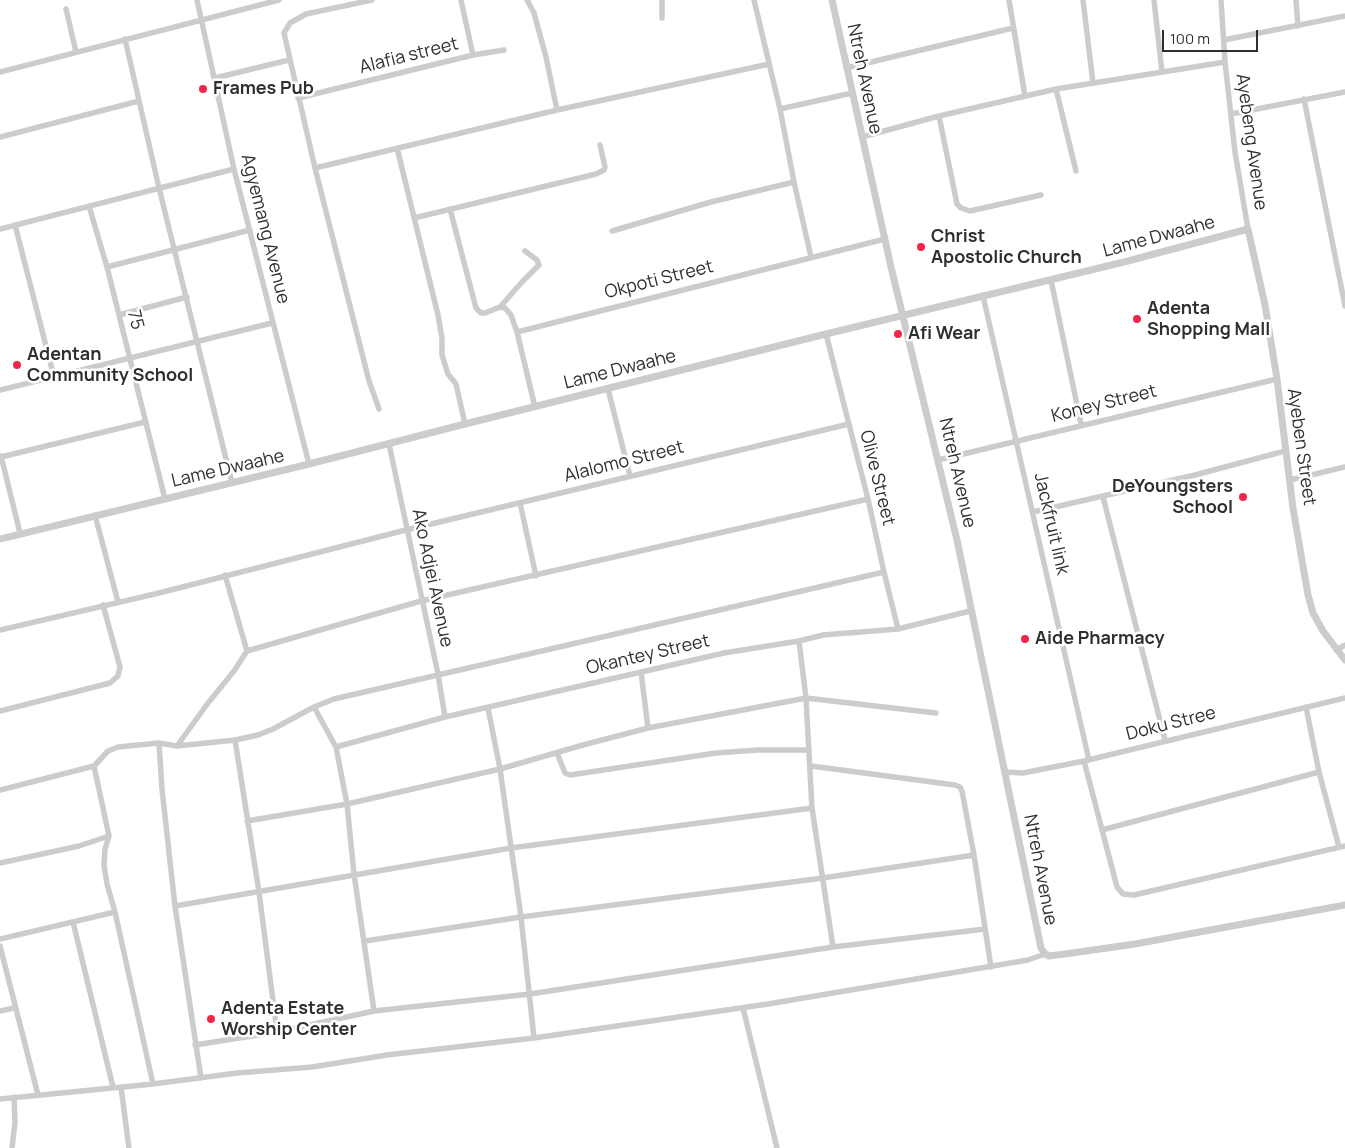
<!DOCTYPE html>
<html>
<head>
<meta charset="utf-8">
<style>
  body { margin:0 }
  #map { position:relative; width:1345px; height:1148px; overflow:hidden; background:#fff; font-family:Manrope,sans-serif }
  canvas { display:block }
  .scale { position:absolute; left:1162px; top:30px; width:96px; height:22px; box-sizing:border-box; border:2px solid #2f2f2f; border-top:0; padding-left:6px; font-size:15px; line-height:18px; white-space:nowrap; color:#2f2f2f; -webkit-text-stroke:4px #fff; paint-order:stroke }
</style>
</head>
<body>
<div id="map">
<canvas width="1345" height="1148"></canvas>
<div class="scale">100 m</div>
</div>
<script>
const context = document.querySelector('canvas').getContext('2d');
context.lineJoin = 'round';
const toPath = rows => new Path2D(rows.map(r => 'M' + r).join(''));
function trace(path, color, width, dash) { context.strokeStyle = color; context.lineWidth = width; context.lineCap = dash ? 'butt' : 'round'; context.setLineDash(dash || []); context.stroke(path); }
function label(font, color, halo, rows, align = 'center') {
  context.font = font + ' Manrope,sans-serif'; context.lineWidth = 5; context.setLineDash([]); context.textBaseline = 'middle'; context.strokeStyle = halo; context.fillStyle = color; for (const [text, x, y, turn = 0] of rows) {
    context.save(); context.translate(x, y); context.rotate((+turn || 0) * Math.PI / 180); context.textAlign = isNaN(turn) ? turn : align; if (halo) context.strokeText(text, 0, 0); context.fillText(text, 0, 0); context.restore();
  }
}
trace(toPath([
  [197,0,234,169,309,464],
  [372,0,306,14,290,23,284,33,315,168,369,381,379,409],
  [527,0,534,13,546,57,557,110],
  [754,0,780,109,794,182,811,257],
  [1009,0,1025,96],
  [1083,0,1093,83],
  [1154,0,1162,72],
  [1221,0,1225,62,1235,152,1248,229],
  [1296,0,1298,26],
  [66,9,76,52],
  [662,18,662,0],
  [125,39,159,188,232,483],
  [1224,40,1345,16],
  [473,55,504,50],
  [846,68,1013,28],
  [0,72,279,0],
  [215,78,289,60],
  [1056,89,1076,171],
  [298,98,473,55,461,0],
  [1304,99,1345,306],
  [780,109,852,93],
  [1231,114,1345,92],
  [939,116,957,204,961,208,970,211,1041,195],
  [0,137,139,101],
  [862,137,939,116,1056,89,1225,62],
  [397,148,438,315,442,338,442,355,448,374,456,384,465,424],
  [315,168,557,110,769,64],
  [89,206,107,267,165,499],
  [450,209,476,308,481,313,485,313,500,307,505,308,511,315,517,332],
  [414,218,596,174,604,170,605,167,600,145],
  [15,225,54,377],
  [0,229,234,169],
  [612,231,711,202,794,182],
  [107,267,250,230],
  [1051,280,1081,424],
  [983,296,1089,760],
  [500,307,522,282,539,265,537,260,525,251],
  [119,315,187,297],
  [826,334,868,499,884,572,898,629],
  [608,389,630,476],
  [0,390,272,323],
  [535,407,517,332,885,239],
  [389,444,438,674,445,717],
  [1,456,20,533],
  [1,457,145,422],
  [938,460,1277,379],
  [1290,480,1345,467],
  [1103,497,1165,740],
  [520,503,536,576],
  [1033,512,1195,475,1285,451],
  [95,515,118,602],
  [0,630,159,593,406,530,849,424],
  [799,641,806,698,812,808,833,947],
  [1336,650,1345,645],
  [247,651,421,601,868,499],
  [641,672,648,728],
  [314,707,336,747,347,804,354,874,374,1011],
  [1306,707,1319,772,1339,847],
  [488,708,500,769,521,917,534,1038],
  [0,711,110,683,118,676,120,667,103,605],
  [235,740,259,892,277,1032],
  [159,743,162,789,175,906,201,1078],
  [177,746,208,703,234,671,247,651,225,575],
  [336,747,445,717,724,653,799,641,823,635,898,629,970,611],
  [557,753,565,773,570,775,716,753,758,750,809,750],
  [1084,761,1117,887,1123,894,1134,895,1345,846],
  [811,766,955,785,960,787,962,791,974,855,991,967],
  [1004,772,1023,773,1084,761,1345,698],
  [0,790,94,766],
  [247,821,347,804,500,769,583,745,648,728,806,698,936,713],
  [1102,830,1319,772],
  [109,836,105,849,104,865,107,884,115,912,153,1084],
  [0,863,79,846,109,836,94,766,108,751,118,747,159,743,177,746,235,740,258,735,273,729,314,707,334,699,884,572],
  [175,906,511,848,812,808],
  [73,922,113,1087],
  [0,939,115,912],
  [365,941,521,917,823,878,974,855],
  [0,946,38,1095],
  [743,1008,777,1148],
  [0,1011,14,1008],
  [195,1045,277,1032,374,1011,530,994,833,947,985,929],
  [121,1087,129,1148],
  [0,1099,153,1084,237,1073,312,1067,387,1055,534,1038,768,1004,1028,960,1045,954],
  [12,1148,15,1122,14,1097]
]), '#ccc', 5.5);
trace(toPath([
  [832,0,891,267,957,540,1041,948,1045,954,1049,956,1065,954,1135,944,1345,905],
  [0,539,309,464,465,424,826,334,1124,262,1248,229,1265,305,1277,379,1293,508,1308,595,1313,613,1323,631,1345,660]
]), '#ccc', 7);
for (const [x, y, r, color] of [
  [203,89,5,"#f12649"],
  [921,247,5,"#f12649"],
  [1137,319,5,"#f12649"],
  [898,334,5,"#f12649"],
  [17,365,5,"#f12649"],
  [1243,497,5,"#f12649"],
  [1025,639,5,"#f12649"],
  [211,1019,5,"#f12649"]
]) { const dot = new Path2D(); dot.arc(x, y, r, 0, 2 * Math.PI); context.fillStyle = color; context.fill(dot); trace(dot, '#fff', 2); }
label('18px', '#2f2f2f', '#fff', [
  ["Alafia street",409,56,-14],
  ["Ntreh Avenue",864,79,78],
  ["Ayebeng Avenue",1251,142,82],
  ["Agyemang Avenue",265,229,76],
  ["Lame Dwaahe",1159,237,-15],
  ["Okpoti Street",659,280,-14],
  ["75",135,320,76],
  ["Lame Dwaahe",620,370,-14],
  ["Koney Street",1104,404,-14],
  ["Ayeben Street",1301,447,82],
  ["Alalomo Street",624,462,-14],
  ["Lame Dwaahe",228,469,-13],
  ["Ntreh Avenue",957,473,77],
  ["Olive Street",877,478,76],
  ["Jackfruit link",1051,524,77],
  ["Ako Adjei Avenue",432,578,78],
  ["Okantey Street",648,655,-13],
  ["Doku Stree",1171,724,-14],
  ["Ntreh Avenue",1040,870,79]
]);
label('bold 18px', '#2f2f2f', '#fff', [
  ["Frames Pub",213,89],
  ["Christ",931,237],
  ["Apostolic Church",931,258],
  ["Adenta",1147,309],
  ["Shopping Mall",1147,330],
  ["Afi Wear",908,334],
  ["Adentan",27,355],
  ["Community School",27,376],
  ["DeYoungsters",1233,487,"right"],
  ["School",1233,508,"right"],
  ["Aide Pharmacy",1035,639],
  ["Adenta Estate",221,1009],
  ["Worship Center",221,1030]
], 'left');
</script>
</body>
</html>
